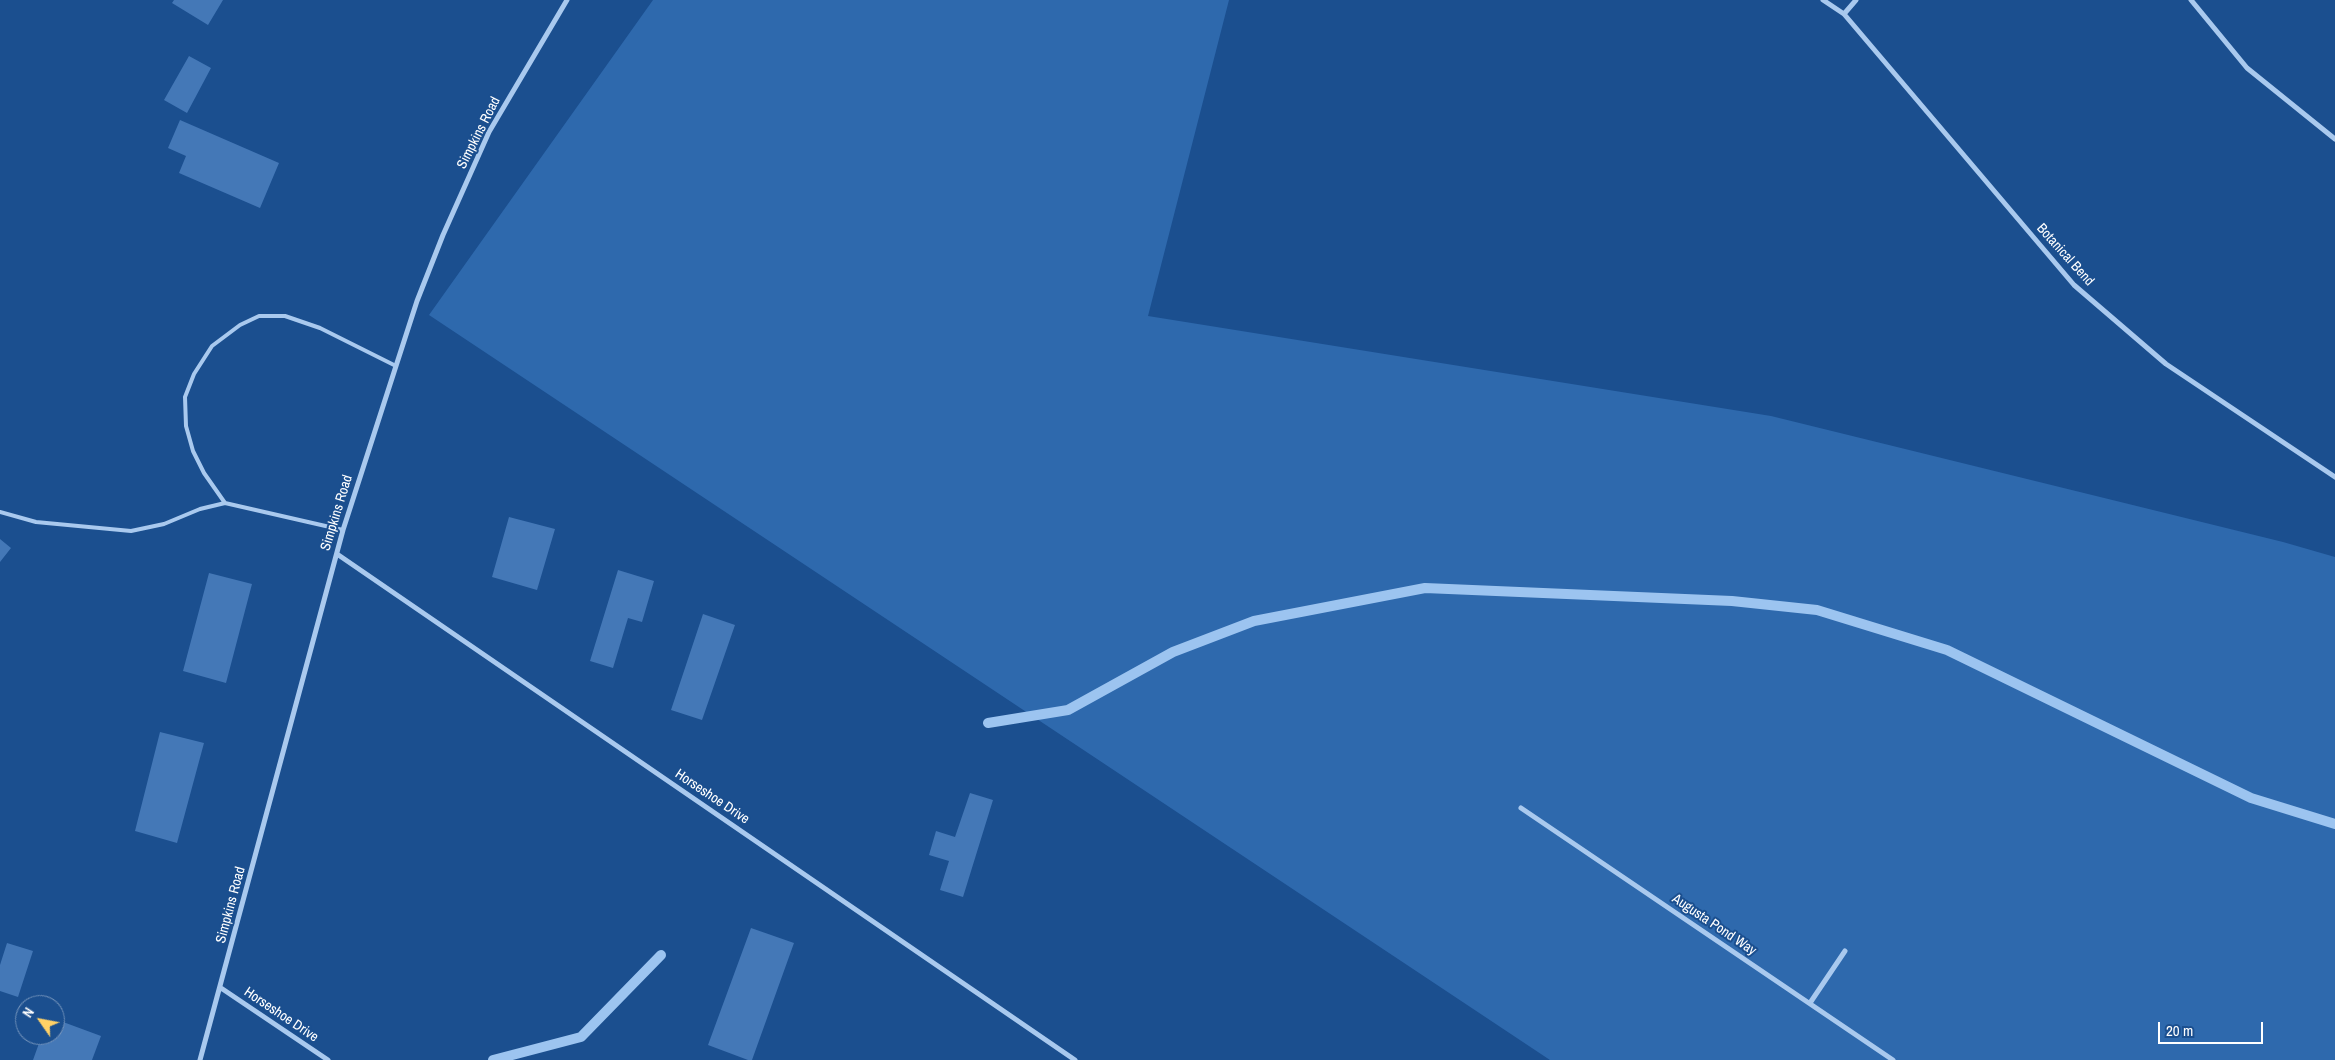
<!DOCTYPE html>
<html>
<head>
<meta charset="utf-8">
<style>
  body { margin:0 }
  #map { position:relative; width:2335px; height:1060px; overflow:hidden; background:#1b4f8f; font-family:"Archivo Narrow",sans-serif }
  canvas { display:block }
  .north { position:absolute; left:15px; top:995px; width:50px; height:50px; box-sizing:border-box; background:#1b4f8f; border:1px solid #7695bc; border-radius:50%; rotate:303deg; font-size:14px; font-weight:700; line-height:20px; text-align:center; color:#fff }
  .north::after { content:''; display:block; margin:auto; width:18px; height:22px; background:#ffd166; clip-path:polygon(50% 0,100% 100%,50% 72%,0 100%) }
  .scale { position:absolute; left:2158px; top:1022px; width:105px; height:22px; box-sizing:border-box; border:2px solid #fff; border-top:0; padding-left:6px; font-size:15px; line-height:18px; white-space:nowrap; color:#fff; -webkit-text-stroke:4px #1b4f8f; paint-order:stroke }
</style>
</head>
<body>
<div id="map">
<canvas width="2335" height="1060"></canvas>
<div class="north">N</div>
<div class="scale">20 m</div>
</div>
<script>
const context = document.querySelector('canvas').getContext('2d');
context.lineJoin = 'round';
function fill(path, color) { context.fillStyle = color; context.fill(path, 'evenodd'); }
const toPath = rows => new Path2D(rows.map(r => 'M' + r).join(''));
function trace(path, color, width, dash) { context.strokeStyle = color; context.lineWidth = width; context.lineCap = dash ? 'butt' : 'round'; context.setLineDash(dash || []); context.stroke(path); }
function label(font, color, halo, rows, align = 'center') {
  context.font = font + ' "Archivo Narrow",sans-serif'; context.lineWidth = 4; context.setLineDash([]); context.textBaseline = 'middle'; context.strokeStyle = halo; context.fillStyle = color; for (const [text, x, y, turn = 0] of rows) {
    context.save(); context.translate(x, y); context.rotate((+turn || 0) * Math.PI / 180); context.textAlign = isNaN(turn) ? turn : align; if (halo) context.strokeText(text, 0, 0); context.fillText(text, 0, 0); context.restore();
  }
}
fill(toPath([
  [653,0,1229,0,1148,316,1771,416,2283,542,2335,557,2335,1060,1550,1060,429,315]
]), '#2e69ad');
trace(toPath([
  [988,723,1068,710,1173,652,1254,621,1425,588,1732,601,1817,610,1947,650,2251,798,2335,824],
  [493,1060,581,1037,661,955]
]), '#9cc4f0', 10);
fill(toPath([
  [174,0,223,0,208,25,172,3],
  [189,56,211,68,187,113,164,100],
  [180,120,279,163,260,208,179,173,186,156,168,148],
  [509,517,555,529,537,590,492,577],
  [0,539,11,548,0,562],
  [618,570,654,581,642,622,628,618,613,668,590,661],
  [209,573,252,584,226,683,183,671],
  [703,614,735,625,702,720,671,710],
  [160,732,204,743,177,843,135,831],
  [970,793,993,800,963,897,940,890,949,861,929,855,936,831,955,837],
  [751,928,794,943,752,1060,748,1060,708,1045],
  [7,943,33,951,18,997,0,991,0,965],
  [55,1019,101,1036,92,1060,33,1060,42,1035,55,1035]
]), '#4478b7');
trace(toPath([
  [225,503,204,473,193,451,186,426,185,397,194,374,212,346,240,325,259,316,285,316,320,328,396,366],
  [0,512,36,522,131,531,164,524,200,509,225,503,343,530]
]), '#a9c9ee', 4);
trace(toPath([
  [1823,0,1844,14,2074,285,2166,364,2335,477],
  [2191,0,2247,68,2335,139],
  [1844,14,1856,0],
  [337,554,1075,1060],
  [1521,808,1893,1060],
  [221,988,328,1060],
  [1810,1003,1845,951],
  [200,1060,343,530,417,301,443,235,489,132,567,0]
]), '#a9c9ee', 5);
label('14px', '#fff', '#1b4f8f', [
  ["Simpkins Road",479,133,-63],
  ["Botanical Bend",2065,255,48],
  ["Simpkins Road",337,513,-73],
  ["Horseshoe Drive",712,797,34],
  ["Simpkins Road",231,905,-75],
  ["Augusta Pond Way",1714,925,34],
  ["Horseshoe Drive",281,1015,34]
]);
</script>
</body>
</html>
